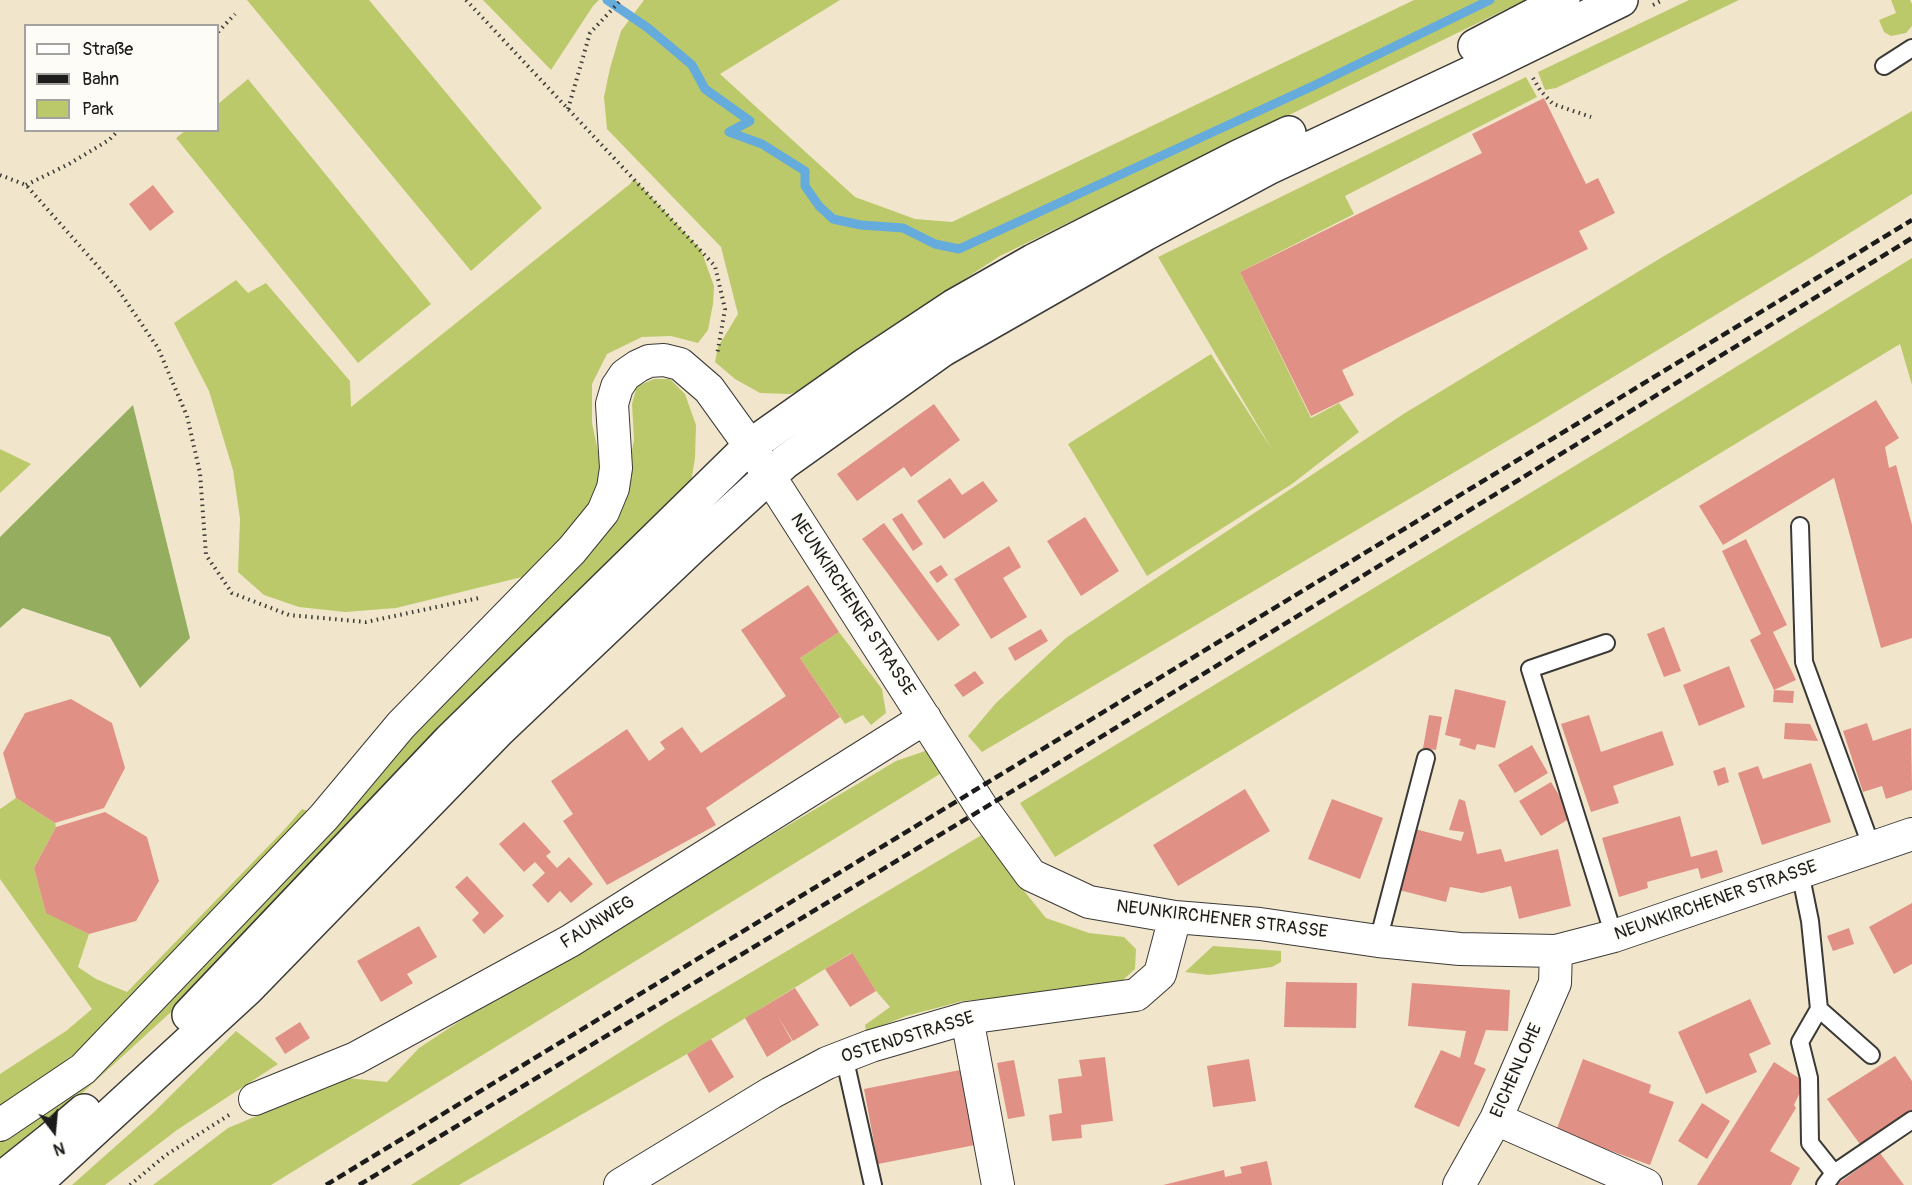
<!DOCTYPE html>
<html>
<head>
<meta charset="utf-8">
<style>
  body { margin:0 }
  #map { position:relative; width:1912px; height:1185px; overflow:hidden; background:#f1e6cc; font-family:Pangolin,sans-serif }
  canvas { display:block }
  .legend { position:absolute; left:24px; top:24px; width:195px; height:108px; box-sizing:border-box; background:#fdfcf7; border:2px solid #a3a29f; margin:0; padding:8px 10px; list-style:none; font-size:18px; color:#1c1c1c }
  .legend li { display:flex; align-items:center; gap:12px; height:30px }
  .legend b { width:30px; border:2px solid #a3a29f }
  .north { position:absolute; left:24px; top:1101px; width:60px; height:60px; -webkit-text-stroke:4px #fdfcf7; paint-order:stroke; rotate:164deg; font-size:16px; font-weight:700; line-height:24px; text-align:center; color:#1c1c1c }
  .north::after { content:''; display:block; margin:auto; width:21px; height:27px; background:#1c1c1c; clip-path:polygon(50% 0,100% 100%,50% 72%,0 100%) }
</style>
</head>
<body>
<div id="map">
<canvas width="1912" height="1185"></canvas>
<ul class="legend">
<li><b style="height:8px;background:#fff"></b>Straße</li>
<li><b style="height:8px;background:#1c1c1c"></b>Bahn</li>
<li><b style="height:16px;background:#bcc96b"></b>Park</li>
</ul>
<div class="north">N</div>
</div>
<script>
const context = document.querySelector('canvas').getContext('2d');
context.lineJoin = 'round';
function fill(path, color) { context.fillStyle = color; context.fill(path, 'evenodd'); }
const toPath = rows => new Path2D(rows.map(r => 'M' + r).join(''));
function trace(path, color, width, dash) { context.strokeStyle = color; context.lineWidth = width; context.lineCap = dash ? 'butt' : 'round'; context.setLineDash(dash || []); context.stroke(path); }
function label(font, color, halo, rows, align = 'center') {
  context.font = font + ' Pangolin,sans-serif'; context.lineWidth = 4.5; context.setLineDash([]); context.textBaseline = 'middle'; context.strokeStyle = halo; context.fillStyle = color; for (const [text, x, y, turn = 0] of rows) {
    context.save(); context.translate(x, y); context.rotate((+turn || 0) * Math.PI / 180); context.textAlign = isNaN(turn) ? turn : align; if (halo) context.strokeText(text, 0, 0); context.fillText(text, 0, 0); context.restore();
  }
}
fill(toPath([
  [247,0,369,0,542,208,471,271],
  [483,0,599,0,593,6,551,70],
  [644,0,840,0,720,74,855,197,915,219,952,222,1414,0,1525,0,1000,256,861,346,813,385,790,394,760,393,735,379,715,362,718,347,738,314,721,247,607,129,604,97,610,68,621,31],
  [1689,0,1739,0,1556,88,1545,90,1538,72],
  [1891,0,1910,0,1912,4,1912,26,1906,33,1891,36,1884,32,1879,20,1896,13],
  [1526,77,1537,97,1345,196,1354,214,1240,272,1311,418,1339,403,1359,432,1292,484,1147,576,1068,444,1211,354,1273,451,1158,257],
  [248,79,431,304,358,363,176,138,185,131,218,130,218,104],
  [1912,111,1912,194,1813,256,1534,425,982,752,968,736,996,703,1066,638,1405,413,1664,256],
  [634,179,701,250,714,286,713,304,708,330,698,343,671,336,642,337,607,354,592,384,592,423,600,461,597,488,579,523,526,576,396,608,345,612,299,607,264,595,238,572,240,519,233,470,209,391,174,323,236,280,248,293,266,283,350,381,351,407,630,184],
  [1912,258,1912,385,1900,344,1055,857,1020,803,1642,425],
  [654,379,670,379,685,394,696,425,695,458,691,483,589,580,320,857,217,970,33,1138,0,1164,0,1133,623,494,634,440,632,404,637,386],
  [0,449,31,464,0,493],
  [839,632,882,689,886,713,871,725,863,715,845,724,800,658],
  [928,750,948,769,271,1185,153,1185,228,1128,347,1078,387,1082,419,1048,463,1019,896,761],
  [16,798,55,823,56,827,34,868,46,912,89,934,78,967,96,979,127,992,284,830,302,809,316,814,102,1030,44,1079,0,1108,0,1074,66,1031,92,1009,0,879,0,809],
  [985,833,1016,881,1046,918,1089,933,1124,937,1136,949,1135,969,1123,980,1093,988,963,1001,906,1016,866,1032,865,1025,890,1007,876,991,851,953,687,1054,459,1185,411,1185,666,1023],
  [1213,946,1281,951,1281,962,1272,967,1209,975,1185,972],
  [236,1031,278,1064,177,1130,105,1185,72,1185,153,1113]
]), '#bcc96b');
fill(toPath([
  [133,405,190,638,140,688,110,637,23,608,0,628,0,537]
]), '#95ad5f');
trace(toPath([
  [607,0,648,28,692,65,705,89,750,121,729,132,762,144,805,171,805,186,819,206,833,219,861,225,903,228,935,244,959,249,1313,86,1490,0]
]), '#65abdb', 9);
fill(toPath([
  [1544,98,1586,184,1598,178,1615,213,1579,231,1588,249,1342,370,1354,395,1311,416,1240,272,1482,153,1472,134],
  [153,185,174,212,150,231,129,204],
  [1876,400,1899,438,1885,447,1889,468,1896,465,1912,525,1912,638,1881,648,1834,478,1723,545,1699,506],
  [934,404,960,440,911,477,904,467,857,501,837,474],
  [950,478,962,495,983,481,998,501,944,539,917,501],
  [902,513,923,544,913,551,892,519],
  [1085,517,1119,571,1081,596,1047,541],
  [884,523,960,625,938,641,862,539],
  [1746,539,1787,625,1773,632,1796,680,1774,690,1794,691,1793,703,1773,702,1774,690,1750,640,1761,634,1722,551],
  [1009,546,1021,567,1003,578,1027,617,991,639,954,579],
  [941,565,948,575,937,583,929,572],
  [808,585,839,632,800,658,840,717,706,808,716,825,607,885,563,821,573,814,551,781,627,729,649,761,665,749,660,742,682,727,701,753,786,696,741,630],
  [1664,627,1681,671,1664,677,1647,634],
  [1041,629,1048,641,1015,661,1008,648],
  [1729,666,1745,707,1699,726,1683,685],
  [975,671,984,683,963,697,954,685],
  [1455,689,1506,701,1495,748,1477,744,1475,750,1459,745,1461,739,1445,735],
  [71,699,112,723,125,768,104,808,55,823,16,798,3,753,25,713],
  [1429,715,1442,717,1436,750,1423,748],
  [1589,715,1601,752,1662,731,1674,765,1613,786,1619,803,1591,812,1561,724],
  [1785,723,1810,724,1818,741,1784,739],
  [1867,723,1873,741,1911,728,1912,790,1886,799,1882,786,1863,792,1843,731],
  [1532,745,1548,773,1515,793,1498,765],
  [1811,763,1831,822,1762,845,1738,773,1758,766,1763,779],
  [1725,767,1729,782,1718,786,1713,771],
  [1551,782,1572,817,1541,836,1519,801],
  [1245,789,1270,831,1178,886,1153,845],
  [1332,799,1383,818,1360,879,1308,859],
  [1459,799,1465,801,1477,854,1501,849,1505,862,1558,849,1571,906,1519,919,1511,886,1482,893,1450,887,1446,902,1399,890,1415,829,1461,841,1464,832,1449,830],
  [105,812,147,837,159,881,136,921,89,934,46,913,34,868,56,827],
  [1680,816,1691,857,1717,850,1723,872,1701,879,1698,868,1647,882,1648,888,1619,897,1602,838],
  [524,822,551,852,546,856,557,868,569,857,593,884,571,903,560,891,548,903,532,885,545,873,535,862,524,872,499,844],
  [467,876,504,916,484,934,472,920,479,913,455,887],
  [1912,903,1912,964,1894,974,1869,927],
  [419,926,437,957,407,974,413,983,381,1002,357,961],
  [1849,928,1854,944,1833,951,1827,936],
  [852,953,876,991,850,1007,825,969],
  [1286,982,1357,983,1356,1028,1284,1027],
  [1412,983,1510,990,1508,1031,1486,1030,1474,1064,1486,1069,1459,1127,1414,1107,1441,1050,1460,1058,1466,1031,1408,1026],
  [795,988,819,1025,793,1041,777,1015,792,1041,767,1057,745,1018],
  [1750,999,1771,1044,1749,1054,1757,1072,1706,1094,1678,1032],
  [300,1022,310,1038,285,1054,275,1038],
  [711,1039,734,1077,709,1093,687,1054],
  [1895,1056,1912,1081,1912,1111,1862,1147,1827,1099],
  [1105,1057,1113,1121,1081,1125,1082,1138,1052,1141,1049,1115,1062,1113,1058,1079,1082,1076,1079,1060],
  [1249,1059,1256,1101,1213,1107,1207,1066],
  [1583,1059,1651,1085,1649,1093,1674,1102,1650,1165,1556,1131],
  [1014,1060,1025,1116,1008,1119,997,1063],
  [1774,1062,1805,1082,1794,1105,1796,1108,1770,1151,1800,1168,1791,1185,1697,1185],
  [960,1070,975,1145,878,1164,864,1089],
  [1702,1103,1730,1121,1707,1159,1678,1141],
  [1880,1153,1904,1185,1836,1185],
  [1267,1161,1272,1185,1163,1185,1224,1170,1225,1177,1242,1173,1240,1167]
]), '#e19086');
const service = toPath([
  [1884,66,1912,48],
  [1800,526,1804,662,1872,848],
  [1606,643,1530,669,1614,936],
  [1800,872,1810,921,1819,1009,1800,1042,1809,1078,1810,1143,1834,1173,1825,1185],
  [1378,941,1426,758],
  [1819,1009,1871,1055],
  [844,1056,873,1185],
  [1834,1173,1912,1120]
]);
const minor = toPath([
  [967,1018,998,1185],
  [255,1099,356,1058,570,941,925,718],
  [1496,1119,1646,1185],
  [0,1125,83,1069,324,817,401,725,572,550,603,512,613,488,616,468,612,404,617,387,625,375,638,366,649,361,664,360,680,364,709,389,750,446,982,808,1031,875,1089,902,1175,917,1260,924,1378,941,1460,949,1556,951,1614,936,1912,834],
  [620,1185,771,1093,827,1063,871,1046,967,1018,1136,995,1160,974,1175,917],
  [1459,1185,1496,1119,1555,983,1556,951]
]);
const secondary = toPath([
  [1475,46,1563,0],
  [189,1015,450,740,750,446,865,365,954,306,1033,261,1238,157,1289,133],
  [0,1180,50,1140,84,1111],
  [34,1185,248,988,499,730,693,546,785,462,942,350,1145,234,1270,167,1488,65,1621,0]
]);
trace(service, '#3c3a36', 20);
trace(minor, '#3c3a36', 34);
trace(secondary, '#3c3a36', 36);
trace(toPath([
  [466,0,715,266,725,309,717,355],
  [1653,5,1663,0],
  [218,32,235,14],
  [1533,78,1540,90,1553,104,1591,117],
  [568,109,590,33,621,0],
  [0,175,26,185,117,288,158,348,187,416,200,473,206,555,232,593,289,615,366,622,479,598],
  [26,185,69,164,109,140,119,130],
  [130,1185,166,1155,229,1115]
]), '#3c3a36', 4, [1.5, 4.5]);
trace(service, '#fff', 16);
trace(minor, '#fff', 32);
trace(secondary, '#fff', 33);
trace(toPath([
  [326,1185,1912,220],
  [359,1185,1039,775,1912,238]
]), '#1c1c1c', 4.5, [9, 4.5]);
label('18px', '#1c1c1c', '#fdfcf7', [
  ["NEUNKIRCHENER STRASSE",852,605,57],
  ["NEUNKIRCHENER STRASSE",1716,901,-19],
  ["NEUNKIRCHENER STRASSE",1222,920,7],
  ["FAUNWEG",598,923,-32],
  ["OSTENDSTRASSE",908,1038,-17],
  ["EICHENLOHE",1517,1071,-66]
]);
</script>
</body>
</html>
